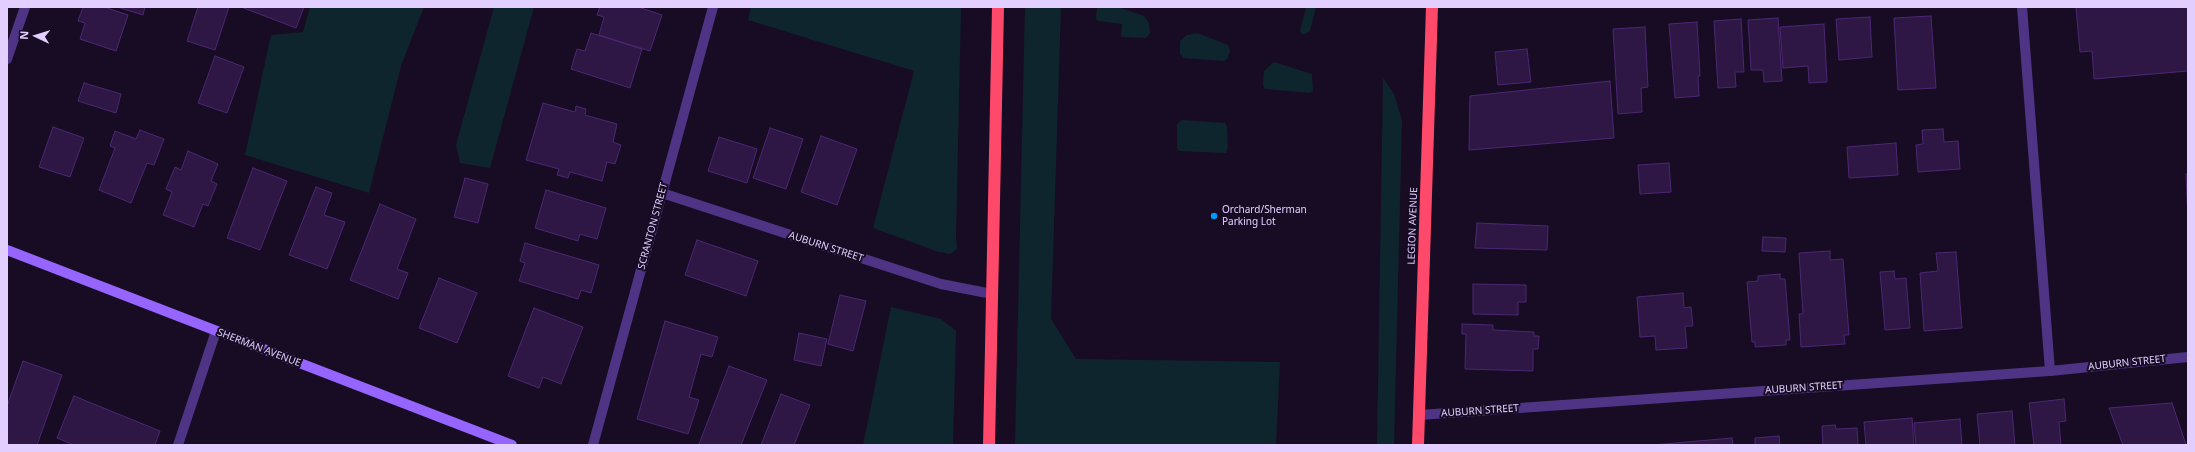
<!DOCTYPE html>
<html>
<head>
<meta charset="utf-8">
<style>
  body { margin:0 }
  #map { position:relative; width:2195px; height:452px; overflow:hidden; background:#170c23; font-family:"Noto Sans",sans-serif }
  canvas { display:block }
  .frame { position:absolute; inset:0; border:8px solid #e2ceff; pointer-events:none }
  .north { position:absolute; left:16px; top:16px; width:40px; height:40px; -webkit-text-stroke:3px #170c23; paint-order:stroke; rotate:274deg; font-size:11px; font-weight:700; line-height:16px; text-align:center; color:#e2ceff }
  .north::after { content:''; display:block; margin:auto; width:14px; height:18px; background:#e2ceff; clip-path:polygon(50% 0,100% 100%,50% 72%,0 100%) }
</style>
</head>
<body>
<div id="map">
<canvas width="2195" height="452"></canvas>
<div class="frame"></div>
<div class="north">N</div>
</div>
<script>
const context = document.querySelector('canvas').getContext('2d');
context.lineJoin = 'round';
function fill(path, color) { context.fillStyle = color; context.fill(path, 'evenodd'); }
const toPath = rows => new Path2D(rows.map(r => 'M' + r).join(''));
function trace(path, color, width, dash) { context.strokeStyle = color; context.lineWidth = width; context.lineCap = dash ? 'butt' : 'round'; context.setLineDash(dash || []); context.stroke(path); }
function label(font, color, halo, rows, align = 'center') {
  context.font = font + ' "Noto Sans",sans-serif'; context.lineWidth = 4; context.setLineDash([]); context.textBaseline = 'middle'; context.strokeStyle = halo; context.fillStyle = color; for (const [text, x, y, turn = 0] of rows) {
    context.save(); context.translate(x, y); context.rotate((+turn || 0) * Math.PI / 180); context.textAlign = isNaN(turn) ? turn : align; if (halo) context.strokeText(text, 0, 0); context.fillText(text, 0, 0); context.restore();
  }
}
fill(toPath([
  [310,7,424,7,401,66,369,193,245,155,271,35,303,32],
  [494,7,534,7,490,168,460,163,456,145],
  [751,7,961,7,956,236,957,249,950,254,939,252,873,228,914,71,748,20],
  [1025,7,1061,7,1051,319,1076,359,1280,362,1276,445,1015,445],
  [1097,7,1118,7,1144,16,1149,23,1150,33,1146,38,1121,37,1122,24,1098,21,1096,19],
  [1302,7,1316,7,1310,31,1305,34,1301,34,1300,30,1306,8],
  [1197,33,1228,45,1230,51,1227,59,1224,61,1184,58,1180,54,1180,41,1187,35],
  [1274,62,1312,74,1313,91,1310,93,1265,89,1263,85,1264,71],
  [1383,78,1394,94,1402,120,1394,445,1377,445],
  [1182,120,1225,123,1227,127,1228,147,1226,153,1179,151,1177,149,1177,124],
  [891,307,941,319,956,331,953,445,863,445]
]), '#0f252d');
const building = toPath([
  [83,7,104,7,128,15,116,51,80,39,85,23,78,21,83,7],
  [117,7,145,7,143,15,117,7],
  [198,7,229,7,215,50,187,41,198,7],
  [241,7,304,7,296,28,241,7],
  [600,7,638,7,662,15,650,51,599,35,604,17,597,15,600,7],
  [2076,7,2188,7,2188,71,2094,79,2092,51,2080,52,2076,7],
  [1931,16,1936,88,1898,90,1894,18,1931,16],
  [1870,17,1872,57,1839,60,1836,19,1870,17],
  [1778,18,1782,81,1764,82,1763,70,1751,70,1748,20,1778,18],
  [1741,19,1744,72,1735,72,1736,87,1718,88,1714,21,1741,19],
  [1697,22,1700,76,1698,76,1699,96,1675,98,1669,24,1697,22],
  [1824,24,1827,82,1809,83,1808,66,1783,68,1780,27,1824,24],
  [1645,27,1648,87,1641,88,1642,112,1618,114,1613,29,1645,27],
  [591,33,642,49,630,88,571,69,577,49,585,51,591,33],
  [1527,49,1531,82,1498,85,1495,52,1527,49],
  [215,56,244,67,227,113,198,103,215,56],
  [1610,81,1614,138,1469,150,1470,96,1610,81],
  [84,83,121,94,116,113,78,101,84,83],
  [543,103,575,112,576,106,586,109,585,115,617,124,613,142,621,145,615,164,607,162,602,181,570,172,568,178,557,175,559,169,526,160,543,103],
  [53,127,84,138,70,177,39,167,53,127],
  [770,128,803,139,786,189,753,178,770,128],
  [1943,129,1944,142,1958,141,1960,169,1918,172,1916,145,1923,144,1922,130,1943,129],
  [140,130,164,139,154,165,147,163,131,203,99,190,115,148,110,146,115,131,136,139,140,130],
  [821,136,857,149,837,205,801,192,821,136],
  [719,137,757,149,747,183,708,171,719,137],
  [1896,143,1898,175,1849,178,1847,147,1896,143],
  [188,151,218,164,211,181,217,184,208,206,203,204,194,227,163,215,172,192,166,189,175,167,181,170,188,151],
  [1669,163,1671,192,1640,194,1638,165,1669,163],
  [253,168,287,181,260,250,227,238,253,168],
  [2186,174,2188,174,2188,222,2186,174],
  [465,178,488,184,478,223,454,217,465,178],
  [316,187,332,193,324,215,345,222,327,269,289,255,316,187],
  [546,190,606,208,597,239,580,234,578,241,535,228,546,190],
  [380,204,416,219,397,269,408,273,398,299,350,280,380,204],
  [1477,223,1548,226,1547,250,1475,248,1477,223],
  [1763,237,1786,238,1785,252,1762,251,1763,237],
  [697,240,758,261,746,296,685,275,697,240],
  [525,243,599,265,591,293,581,290,578,299,519,281,525,263,520,261,525,243],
  [1830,251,1830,260,1843,259,1849,335,1844,335,1845,344,1801,347,1799,314,1803,314,1799,253,1830,251],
  [1956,252,1962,328,1924,331,1920,273,1938,271,1936,253,1956,252],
  [1894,271,1895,279,1906,278,1910,328,1885,330,1880,272,1894,271],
  [1780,274,1780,279,1785,279,1790,340,1786,340,1786,345,1755,347,1755,342,1752,342,1747,282,1758,281,1758,276,1780,274],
  [439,278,477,293,457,343,419,328,439,278],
  [1473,284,1526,285,1526,302,1518,302,1518,315,1473,314,1473,284],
  [1683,293,1684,308,1691,307,1693,326,1685,326,1687,348,1656,350,1655,336,1640,337,1637,297,1683,293],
  [840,295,866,301,853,351,828,344,840,295],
  [534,308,583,327,561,384,543,377,539,388,508,376,534,308],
  [665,321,718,337,712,357,701,354,689,397,699,400,688,434,637,419,665,321],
  [1462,324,1493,325,1493,330,1534,332,1534,336,1539,336,1538,349,1533,349,1533,371,1465,369,1466,334,1462,334,1462,324],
  [799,333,827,339,821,366,794,360,799,333],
  [23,361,62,375,37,445,7,445,7,406,23,361],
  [729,366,767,380,741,445,702,445,699,444,729,366],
  [781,394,810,405,794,445,761,445,781,394],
  [74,396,160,431,155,445,74,445,57,438,74,396],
  [2064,399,2066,421,2059,422,2061,445,2034,445,2029,403,2064,399],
  [2172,403,2186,445,2123,445,2109,408,2172,403],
  [2012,411,2015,445,1980,445,1977,414,2012,411],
  [1912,418,1914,445,1866,445,1864,422,1912,418],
  [1960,419,1962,445,1916,445,1914,423,1960,419],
  [1835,425,1836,429,1857,428,1858,445,1823,445,1822,426,1835,425],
  [1779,436,1780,445,1755,445,1755,438,1779,436],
  [1732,438,1733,445,1653,445,1732,438]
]);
fill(building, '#2e1745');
trace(building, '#4c2773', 1);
trace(toPath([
  [2022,7,2050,371],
  [178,445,216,331]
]), '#4f3485', 10);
trace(toPath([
  [7,59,25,7],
  [662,193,941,284,992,294],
  [1419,415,2050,371,2188,357],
  [593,445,713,7]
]), '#4f3485', 10);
trace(toPath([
  [7,250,512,445]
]), '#9665ff', 10);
trace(toPath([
  [989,445,998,7],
  [1418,445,1432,7]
]), '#ff496b', 12);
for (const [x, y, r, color] of [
  [1214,216,4,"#0098f9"]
]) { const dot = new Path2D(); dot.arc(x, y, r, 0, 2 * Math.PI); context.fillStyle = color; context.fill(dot); trace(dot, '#170c23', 1.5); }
label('10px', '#e2ceff', '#170c23', [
  ["Orchard/Sherman",1222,210],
  ["Parking Lot",1222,222]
], 'left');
label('10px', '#e2ceff', '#170c23', [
  ["SCRANTON STREET",653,226,-75],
  ["LEGION AVENUE",1413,226,-88],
  ["AUBURN STREET",826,247,18],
  ["SHERMAN AVENUE",259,348,21],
  ["AUBURN STREET",2127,363,-6],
  ["AUBURN STREET",1804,388,-4],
  ["AUBURN STREET",1480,411,-4]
]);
</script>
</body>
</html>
